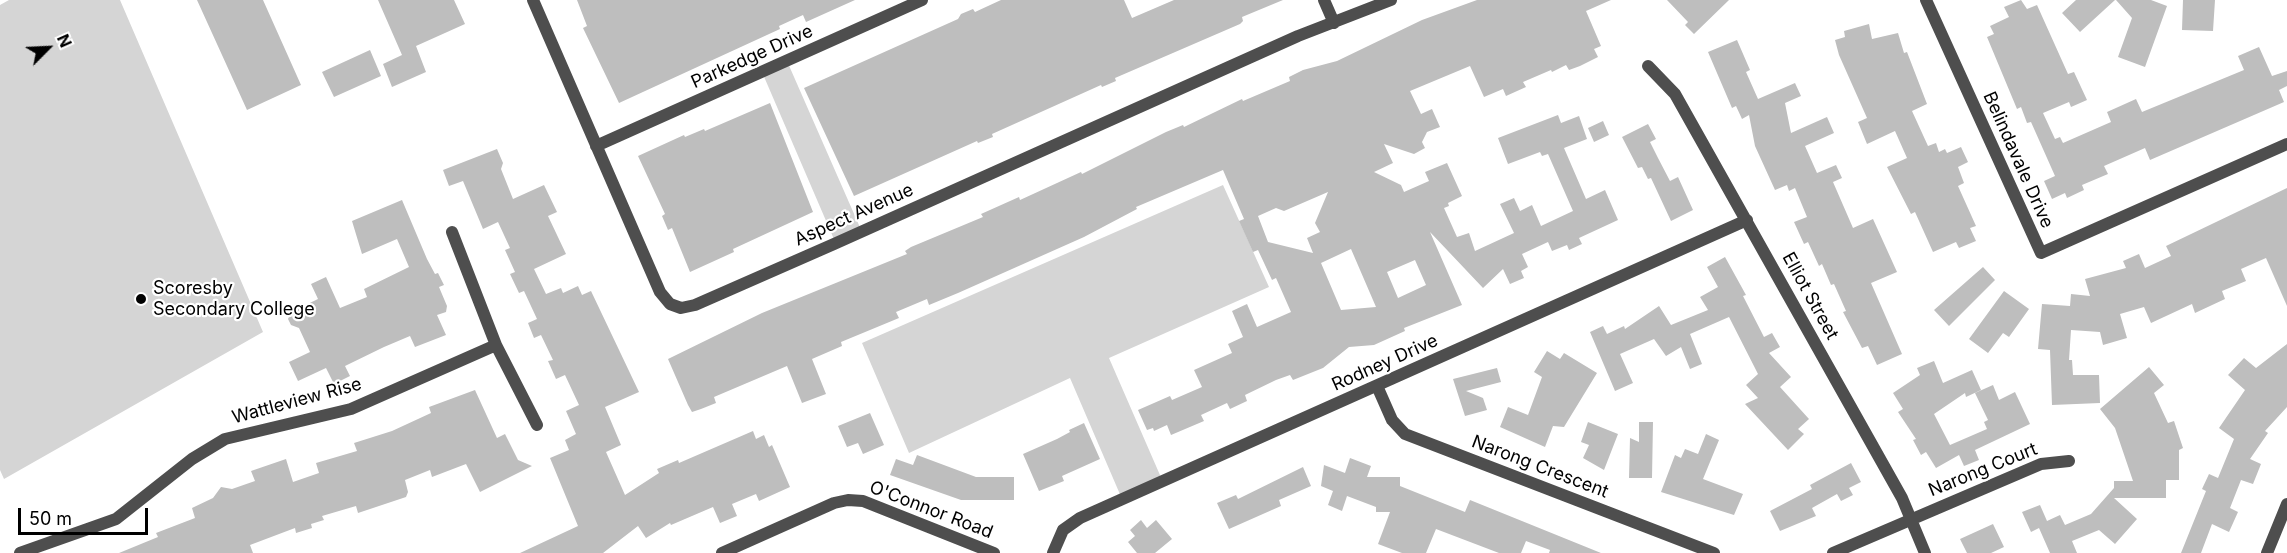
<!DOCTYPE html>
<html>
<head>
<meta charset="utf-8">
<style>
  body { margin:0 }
  #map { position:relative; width:2287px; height:553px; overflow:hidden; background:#fff; font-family:Inter,sans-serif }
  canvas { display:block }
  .north { position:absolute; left:18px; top:18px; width:60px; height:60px; -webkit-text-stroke:4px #fff; paint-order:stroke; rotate:66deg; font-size:16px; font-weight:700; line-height:24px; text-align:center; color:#000 }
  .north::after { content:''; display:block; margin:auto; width:21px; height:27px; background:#000; clip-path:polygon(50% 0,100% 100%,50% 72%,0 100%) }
  .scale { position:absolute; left:18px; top:508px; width:130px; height:27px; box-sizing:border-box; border:3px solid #000; border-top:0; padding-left:8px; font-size:18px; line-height:21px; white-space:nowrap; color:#000; -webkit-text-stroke:4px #fff; paint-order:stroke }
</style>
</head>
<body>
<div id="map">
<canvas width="2287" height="553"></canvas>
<div class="north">N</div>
<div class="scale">50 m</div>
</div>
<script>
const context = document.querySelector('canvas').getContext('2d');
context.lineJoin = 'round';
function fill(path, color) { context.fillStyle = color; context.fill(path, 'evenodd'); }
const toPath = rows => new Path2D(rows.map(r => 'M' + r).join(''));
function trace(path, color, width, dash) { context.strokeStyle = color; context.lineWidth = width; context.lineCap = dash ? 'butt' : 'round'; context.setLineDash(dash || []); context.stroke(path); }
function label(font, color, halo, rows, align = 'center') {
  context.font = font + ' Inter,sans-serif'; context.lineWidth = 4.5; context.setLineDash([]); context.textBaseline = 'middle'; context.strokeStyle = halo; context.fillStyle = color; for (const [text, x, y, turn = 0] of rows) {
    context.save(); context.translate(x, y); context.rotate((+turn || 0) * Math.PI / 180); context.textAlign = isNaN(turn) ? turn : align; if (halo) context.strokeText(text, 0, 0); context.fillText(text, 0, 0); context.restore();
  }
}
fill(toPath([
  [9,0,120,0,263,332,4,479,0,470,0,5],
  [787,61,862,232,836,244,762,72],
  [1223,185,1269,287,1109,358,1163,482,1122,499,1070,378,909,453,862,343]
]), '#d5d5d5');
fill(toPath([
  [197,0,263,0,301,85,247,110],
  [378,0,454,0,465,24,416,46,426,72,392,87,383,64,402,55],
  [577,0,855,0,806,22,803,15,779,26,780,29,619,103,583,28,587,26],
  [1001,0,1124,0,1132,18,1174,0,1283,0,1242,17,1243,21,1240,24,1115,78,1116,81,1102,87,1101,85,992,134,993,137,978,143,977,141,854,196,804,88,958,19,961,14,973,9,975,12],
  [1477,0,1611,0,1586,11,1601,46,1594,49,1598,57,1580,66,1569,70,1566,65,1552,72,1551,70,1523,82,1526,87,1506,96,1503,89,1484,97,1470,66,1410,91,1421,114,1432,109,1440,127,1427,132,1422,142,1425,148,1414,154,1384,144,1393,163,1374,172,1401,185,1404,192,1429,181,1425,172,1447,163,1462,196,1448,203,1449,206,1444,208,1457,237,1469,233,1475,251,1514,233,1500,204,1514,198,1520,211,1532,205,1541,226,1573,211,1548,154,1542,156,1540,152,1508,164,1498,138,1558,115,1561,123,1579,116,1587,139,1564,148,1586,199,1605,190,1618,220,1579,238,1582,244,1569,250,1567,245,1552,251,1548,242,1522,254,1528,267,1521,271,1524,278,1510,284,1503,269,1483,288,1430,232,1462,305,1404,328,1405,331,1374,345,1349,347,1323,368,1293,380,1290,375,1276,380,1245,395,1247,401,1230,409,1227,403,1201,415,1204,421,1171,435,1167,425,1154,431,1153,428,1147,430,1138,410,1170,396,1172,400,1202,387,1194,370,1232,353,1228,344,1243,337,1232,311,1247,304,1257,327,1291,312,1276,278,1272,280,1258,250,1253,252,1239,221,1244,219,1223,170,1136,207,1137,209,1084,237,958,293,929,305,927,299,896,312,899,318,841,342,842,346,812,359,826,394,802,403,787,366,714,397,716,403,701,409,692,412,688,405,668,359,762,313,907,254,905,251,911,247,983,217,981,214,1019,197,1020,200,1081,172,1082,174,1166,132,1183,125,1184,127,1242,99,1243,101,1290,81,1289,77,1303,70,1337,61,1422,20],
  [1328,192,1315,223,1320,232,1307,238,1313,253,1268,242,1258,216,1276,208,1284,211],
  [1351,249,1376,307,1341,310,1321,263],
  [1415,260,1426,285,1398,298,1387,272],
  [1667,0,1729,0,1694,34,1685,25,1688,22],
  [2021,0,2027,9,2037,5,2068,74,2074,72,2087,100,2071,107,2069,102,2043,113,2055,139,2060,137,2063,143,2111,122,2107,112,2136,99,2142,112,2244,70,2238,56,2259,47,2272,76,2287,71,2287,86,2279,90,2284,102,2150,160,2145,148,2104,166,2108,174,2082,185,2084,190,2067,198,2065,193,2052,199,2044,181,2055,176,2031,122,2027,123,2021,107,2017,109,1987,37,1994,34,1990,26,2009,17,2004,7],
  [2076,0,2115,0,2080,32,2062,13],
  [2116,0,2151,0,2167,6,2145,67,2118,57,2132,18],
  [2183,0,2215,0,2213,31,2182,30],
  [1869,24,1872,39,1898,33,1904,53,1907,52,1927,104,1912,111,1928,146,1936,143,1939,152,1945,149,1947,153,1961,147,1968,162,1958,167,1964,183,1958,186,1976,226,1970,228,1976,241,1959,248,1956,242,1933,252,1915,212,1911,214,1887,167,1907,158,1895,131,1867,144,1858,122,1867,118,1839,55,1835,40,1845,37,1844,31],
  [1737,40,1750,70,1746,72,1758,99,1795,83,1801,96,1785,103,1791,133,1827,117,1834,133,1805,146,1817,173,1836,165,1842,178,1833,182,1853,228,1873,219,1897,272,1871,283,1902,354,1877,365,1868,346,1862,348,1843,312,1846,311,1834,284,1831,285,1822,264,1819,266,1808,242,1804,244,1794,222,1807,217,1795,188,1789,191,1787,185,1775,190,1755,146,1749,115,1742,119,1736,106,1732,108,1708,52],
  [370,50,381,76,334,97,322,72],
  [770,103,813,212,733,249,734,252,690,272,672,228,668,230,662,216,665,214,638,156,684,135,685,137,704,129,705,131],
  [1603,121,1609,135,1594,142,1588,128],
  [1648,124,1656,139,1650,142,1658,158,1670,181,1678,177,1693,210,1671,221,1651,178,1648,179,1642,167,1638,168,1622,137],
  [497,149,503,163,501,169,513,199,544,185,557,212,548,216,566,254,534,269,546,294,561,288,563,293,578,286,582,295,591,291,639,392,605,407,621,445,606,452,625,495,659,473,657,469,678,460,679,463,753,431,756,439,764,435,769,447,772,445,790,487,759,501,756,494,732,504,737,516,720,523,713,507,671,525,670,523,646,538,638,526,603,553,520,553,578,526,550,458,569,450,565,440,576,434,566,411,579,405,565,375,556,379,548,361,553,360,541,335,534,338,528,323,537,319,524,291,519,293,510,274,515,272,505,250,510,248,498,222,483,229,463,181,449,186,443,170],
  [2287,188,2287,306,2266,258,2241,269,2246,281,2222,291,2225,299,2195,313,2192,304,2151,323,2144,307,2120,314,2127,338,2103,345,2100,332,2071,330,2069,360,2072,360,2073,375,2099,375,2100,403,2052,405,2050,350,2038,349,2042,304,2070,306,2071,294,2090,296,2085,279,2126,268,2123,261,2139,254,2145,268,2171,256,2166,246],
  [402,200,427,259,435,274,438,273,444,285,439,287,447,306,446,312,437,315,446,335,415,347,410,336,384,347,345,366,350,376,334,384,326,368,298,381,289,362,310,352,299,328,291,325,288,319,291,312,318,299,311,284,326,277,340,308,367,297,364,289,409,267,397,239,362,254,352,221],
  [1725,257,1746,295,1743,296,1764,337,1772,333,1780,347,1769,353,1791,377,1780,387,1809,419,1798,429,1804,434,1788,450,1745,404,1758,398,1746,385,1758,374,1729,317,1690,334,1702,364,1690,369,1681,347,1666,356,1654,339,1620,354,1633,383,1615,391,1590,332,1603,326,1607,334,1624,326,1625,329,1659,306,1671,325,1708,310,1700,297,1718,287,1707,267],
  [1983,267,1995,280,1949,326,1934,310],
  [2004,291,2029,309,2009,337,2003,333,1988,353,1969,339],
  [2287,344,2287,407,2265,431,2268,433,2250,459,2261,464,2253,484,2241,480,2230,508,2238,512,2229,532,2212,524,2201,553,2181,553,2206,491,2202,489,2209,474,2218,478,2234,439,2219,428,2245,390,2228,375,2244,358,2256,368],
  [1547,351,1560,359,1564,353,1597,373,1564,427,1553,426,1545,447,1500,427,1508,407,1528,415,1542,377,1534,372],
  [1934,361,1943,383,1972,370,1981,390,1966,397,1965,393,1934,414,1950,445,1987,429,1984,422,1988,420,1975,393,1993,385,1999,400,2015,392,2030,424,1975,450,1979,460,1964,466,1959,455,1936,468,1926,452,1921,455,1913,440,1916,439,1898,412,1903,409,1893,393,1920,375,1917,368],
  [2149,367,2164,385,2154,393,2168,423,2174,421,2183,448,2179,450,2179,480,2166,480,2166,498,2114,498,2137,519,2115,544,2099,530,2072,541,2077,553,2050,553,2039,528,2031,532,2022,512,2040,505,2047,521,2060,515,2065,525,2091,514,2114,488,2114,481,2133,481,2115,428,2100,409],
  [1497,368,1501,382,1466,391,1483,398,1487,410,1465,416,1453,379],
  [475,390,497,438,505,434,518,460,532,466,480,492,466,464,432,477,430,470,405,480,408,492,406,497,358,513,356,506,322,516,324,520,311,524,312,528,296,533,295,528,250,545,253,553,119,553,158,537,156,533,195,518,192,508,213,498,221,487,232,489,255,481,251,471,286,459,293,482,319,473,316,463,357,451,354,443,392,431,431,413,429,407],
  [870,413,884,445,863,454,858,443,847,447,838,426],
  [1588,422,1618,434,1604,470,1583,458,1589,445,1581,442],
  [1639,422,1653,422,1652,478,1629,478,1630,438,1639,442],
  [1084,423,1100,459,1062,476,1064,481,1039,491,1023,454,1057,439,1070,432,1069,430],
  [1706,434,1719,440,1703,479,1743,494,1734,515,1661,492,1675,455,1681,458,1685,449,1698,454],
  [917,455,976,477,1014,477,1014,500,961,500,890,475,896,459,913,465],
  [1350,458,1371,466,1367,477,1400,477,1400,486,1465,512,1470,500,1601,553,1549,553,1550,550,1526,541,1521,553,1499,553,1436,529,1426,553,1402,553,1378,544,1390,512,1376,512,1376,507,1347,496,1342,511,1328,505,1333,491,1321,486,1324,465,1345,473],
  [1851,463,1861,482,1849,488,1853,495,1841,501,1837,494,1812,508,1816,516,1780,531,1770,511,1812,489,1810,485],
  [1303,467,1311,486,1279,500,1281,506,1229,529,1217,503,1236,495,1238,499],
  [1141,520,1147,528,1156,520,1172,539,1155,553,1137,553,1128,542,1135,536,1130,530],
  [1993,524,2004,547,1991,553,1967,553,1960,539]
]), '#bebebe');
trace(toPath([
  [533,0,660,292,670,304,681,308,695,305,834,244,1298,36,1391,0],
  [1324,0,1334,23],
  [1926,0,2041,253,2287,144],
  [1648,66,1675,94,1902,498,1925,553],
  [596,146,922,0],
  [452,232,496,345,537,425],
  [1377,386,1392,420,1405,434,1714,553],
  [20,553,116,519,192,459,225,439,351,409,496,345],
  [722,553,834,503,848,500,863,501,994,553],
  [1053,553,1063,530,1080,518,1747,220],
  [1833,553,2041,464,2069,461],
  [2267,553,2287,504]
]), '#4e4e4e', 12);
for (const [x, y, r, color] of [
  [141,299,6,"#000"]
]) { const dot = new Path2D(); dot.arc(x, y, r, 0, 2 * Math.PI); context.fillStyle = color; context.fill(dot); trace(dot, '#fff', 2); }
label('18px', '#000', '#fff', [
  ["Parkedge Drive",752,57,-24],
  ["Belindavale Drive",2018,160,66],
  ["Aspect Avenue",854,215,-24],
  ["Elliot Street",1810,296,61],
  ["Rodney Drive",1385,363,-24],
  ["Wattleview Rise",297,401,-15],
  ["Narong Crescent",1540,467,21],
  ["Narong Court",1983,470,-22],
  ["O'Connor Road",931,510,21]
]);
label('18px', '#000', '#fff', [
  ["Scoresby",153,289],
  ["Secondary College",153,310]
], 'left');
</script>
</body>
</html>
